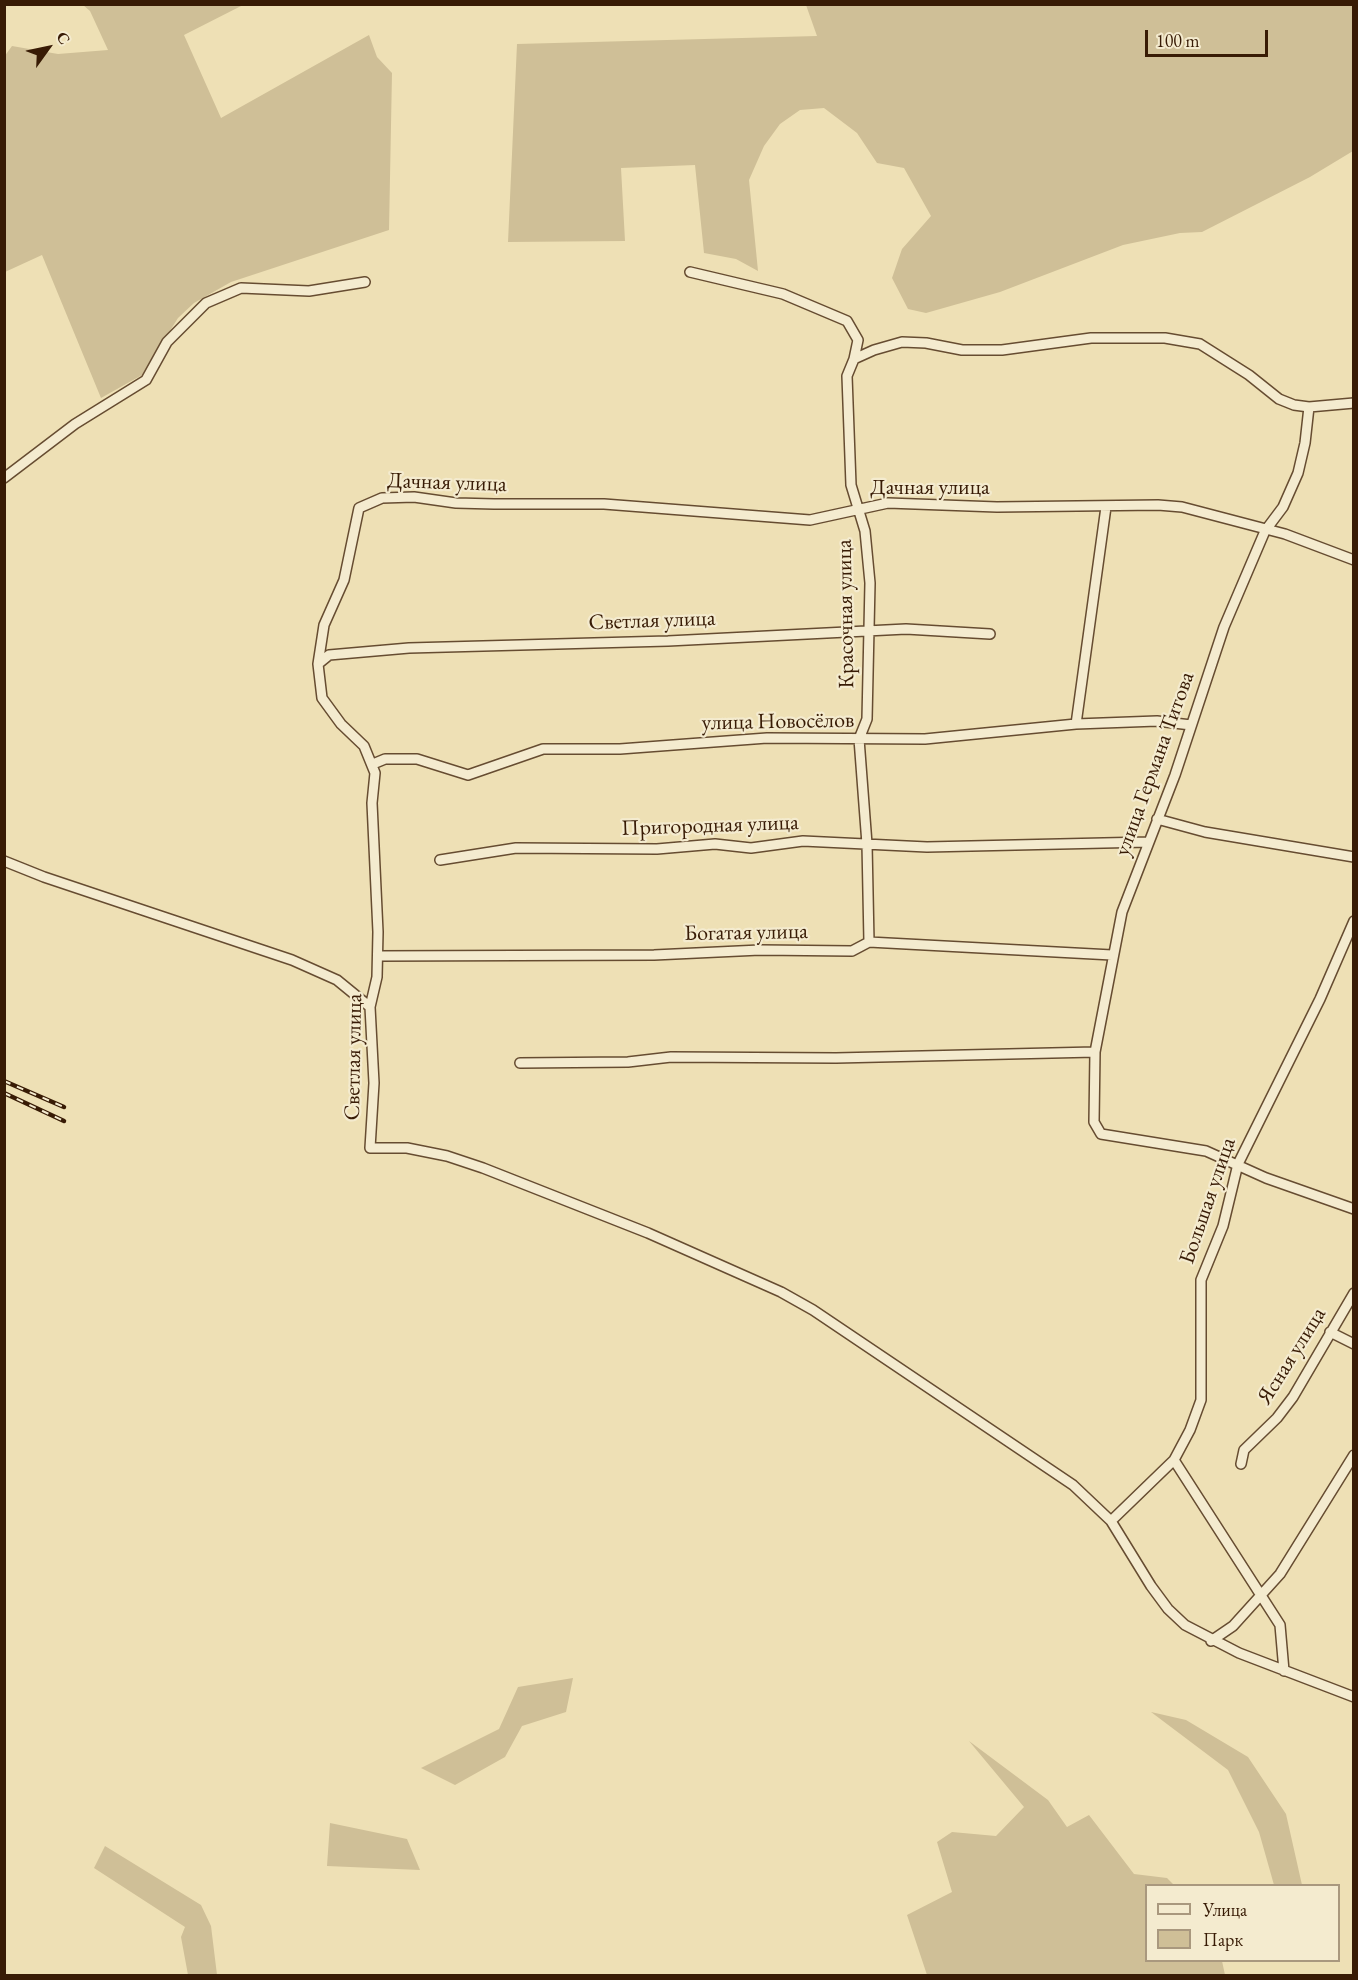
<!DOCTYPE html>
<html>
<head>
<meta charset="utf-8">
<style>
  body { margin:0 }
  #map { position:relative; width:1358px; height:1980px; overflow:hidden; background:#eee0b5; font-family:"EB Garamond",serif }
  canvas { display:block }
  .frame { position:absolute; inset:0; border:6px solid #381b05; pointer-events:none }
  .legend { position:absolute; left:1145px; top:1884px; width:195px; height:78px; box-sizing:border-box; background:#f4ebcf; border:2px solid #a9987e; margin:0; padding:8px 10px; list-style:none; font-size:18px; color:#381b05 }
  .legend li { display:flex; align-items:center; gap:12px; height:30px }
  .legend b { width:30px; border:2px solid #a9987e }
  .north { position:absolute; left:18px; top:18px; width:60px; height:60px; -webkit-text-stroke:4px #f4ebcf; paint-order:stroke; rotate:57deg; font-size:16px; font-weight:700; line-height:24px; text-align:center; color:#381b05 }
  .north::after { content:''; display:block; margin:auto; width:21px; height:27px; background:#381b05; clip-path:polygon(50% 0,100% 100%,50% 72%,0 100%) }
  .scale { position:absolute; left:1145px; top:30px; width:123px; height:27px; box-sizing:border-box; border:3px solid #381b05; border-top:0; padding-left:8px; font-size:18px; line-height:21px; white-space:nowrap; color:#381b05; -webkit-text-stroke:4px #f4ebcf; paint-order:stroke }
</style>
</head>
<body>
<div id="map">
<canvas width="1358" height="1980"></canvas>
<div class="frame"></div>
<ul class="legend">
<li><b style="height:8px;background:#f4ebcf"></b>Улица</li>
<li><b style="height:16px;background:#cfbf97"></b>Парк</li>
</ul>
<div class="north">С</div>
<div class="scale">100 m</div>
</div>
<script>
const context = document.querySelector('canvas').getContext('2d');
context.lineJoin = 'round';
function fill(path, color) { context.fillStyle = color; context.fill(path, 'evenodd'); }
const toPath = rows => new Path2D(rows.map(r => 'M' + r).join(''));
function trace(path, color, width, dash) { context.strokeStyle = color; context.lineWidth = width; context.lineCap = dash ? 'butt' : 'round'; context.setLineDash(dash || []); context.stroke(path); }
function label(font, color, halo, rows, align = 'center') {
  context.font = font + ' "EB Garamond",serif'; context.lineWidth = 4.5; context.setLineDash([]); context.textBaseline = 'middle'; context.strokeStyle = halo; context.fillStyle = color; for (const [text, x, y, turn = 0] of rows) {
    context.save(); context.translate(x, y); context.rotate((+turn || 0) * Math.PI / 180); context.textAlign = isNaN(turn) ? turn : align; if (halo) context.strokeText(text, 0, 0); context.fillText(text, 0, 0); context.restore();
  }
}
fill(toPath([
  [83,5,243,5,184,35,221,118,369,35,377,57,392,73,389,230,231,282,194,303,178,318,142,375,101,398,42,255,5,272,4,57,12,46,58,54,108,50,90,11],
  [806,5,1353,5,1353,151,1310,177,1202,232,1180,233,1123,245,1000,292,926,313,908,309,892,278,902,249,931,216,904,168,877,163,857,133,824,108,800,110,780,124,764,146,749,180,758,271,736,259,704,253,695,165,621,168,625,241,508,242,517,44,817,36],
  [573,1678,566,1712,522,1726,505,1757,455,1785,421,1768,499,1729,518,1687],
  [1151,1712,1186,1720,1248,1757,1286,1814,1302,1885,1274,1885,1259,1832,1228,1770],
  [969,1741,1048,1800,1067,1827,1089,1815,1134,1874,1167,1878,1174,1885,1146,1886,1146,1960,1222,1961,1225,1975,927,1975,907,1915,952,1892,937,1842,952,1832,996,1836,1024,1807],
  [330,1823,407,1839,420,1870,327,1866],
  [105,1846,201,1905,211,1926,217,1975,188,1975,181,1937,185,1927,94,1868]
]), '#cfbf97');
const minor = toPath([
  [690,272,783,294,847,321,858,340,854,359,874,350,902,342,926,343,962,350,1002,350,1091,338,1165,338,1200,344,1249,375,1279,399,1294,405,1309,407,1354,403],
  [854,359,847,376,851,485,865,531,870,583,867,719,859,739,867,844,869,942],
  [1309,407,1305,443,1298,473,1283,507,1265,531,1224,627,1175,775,1122,912,1095,1052,1094,1122,1101,1134,1206,1151,1266,1178,1354,1209],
  [4,478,75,424,146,380,167,342,206,303,241,288,309,291,365,282],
  [1354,560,1285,534,1182,507,1158,505,997,507,888,503,810,520,604,504,494,504,456,503,414,497,382,498,359,508,344,580,324,625,318,664,322,698,341,724,364,746,375,773,372,803,378,932,377,977,370,1007,374,1083,370,1148,407,1148,447,1156,483,1168,648,1233,781,1292,813,1310,1073,1485,1111,1521,1151,1586,1168,1609,1185,1625,1239,1653,1354,1697],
  [318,664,329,655,409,648,668,641,906,629,990,634],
  [1076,724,1106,507],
  [373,764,385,759,417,759,468,775,543,749,620,749,767,738,925,739,1076,724,1157,721,1191,725],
  [1157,819,1205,832,1354,857],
  [440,860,516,848,657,849,715,844,751,848,803,841,927,847,1148,842],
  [4,861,44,877,292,960,337,980,370,1007],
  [378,956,654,955,760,950,852,951,869,942,1112,955],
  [520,1063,628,1062,671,1057,836,1058,1095,1052],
  [1330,1332,1354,1344],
  [1174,1460,1280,1625,1284,1671],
  [1241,1464,1244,1450,1277,1418,1293,1397,1354,1293],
  [1111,1521,1174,1460,1190,1430,1201,1400,1201,1280,1223,1226,1238,1164,1320,999,1354,921],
  [1211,1641,1233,1626,1280,1574,1354,1455]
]);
trace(minor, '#664c31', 12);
trace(minor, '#f4ebcf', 9);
const rail = toPath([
  [4,1081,64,1107],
  [4,1093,64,1121]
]);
trace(rail, '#381b05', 4.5);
trace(rail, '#f4ebcf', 2, [7]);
label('22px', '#381b05', '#f4ebcf', [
  ["Дачная улица",447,483,2],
  ["Дачная улица",930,488],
  ["Красочная улица",846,614,-91],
  ["Светлая улица",652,621,-2],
  ["улица Новосёлов",778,722,-1],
  ["улица Германа Титова",1155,764,-70],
  ["Пригородная улица",710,826,-2],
  ["Богатая улица",746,933,-1],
  ["Светлая улица",354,1057,-89],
  ["Большая улица",1208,1201,-71],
  ["Ясная улица",1292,1356,-58]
]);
</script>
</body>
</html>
